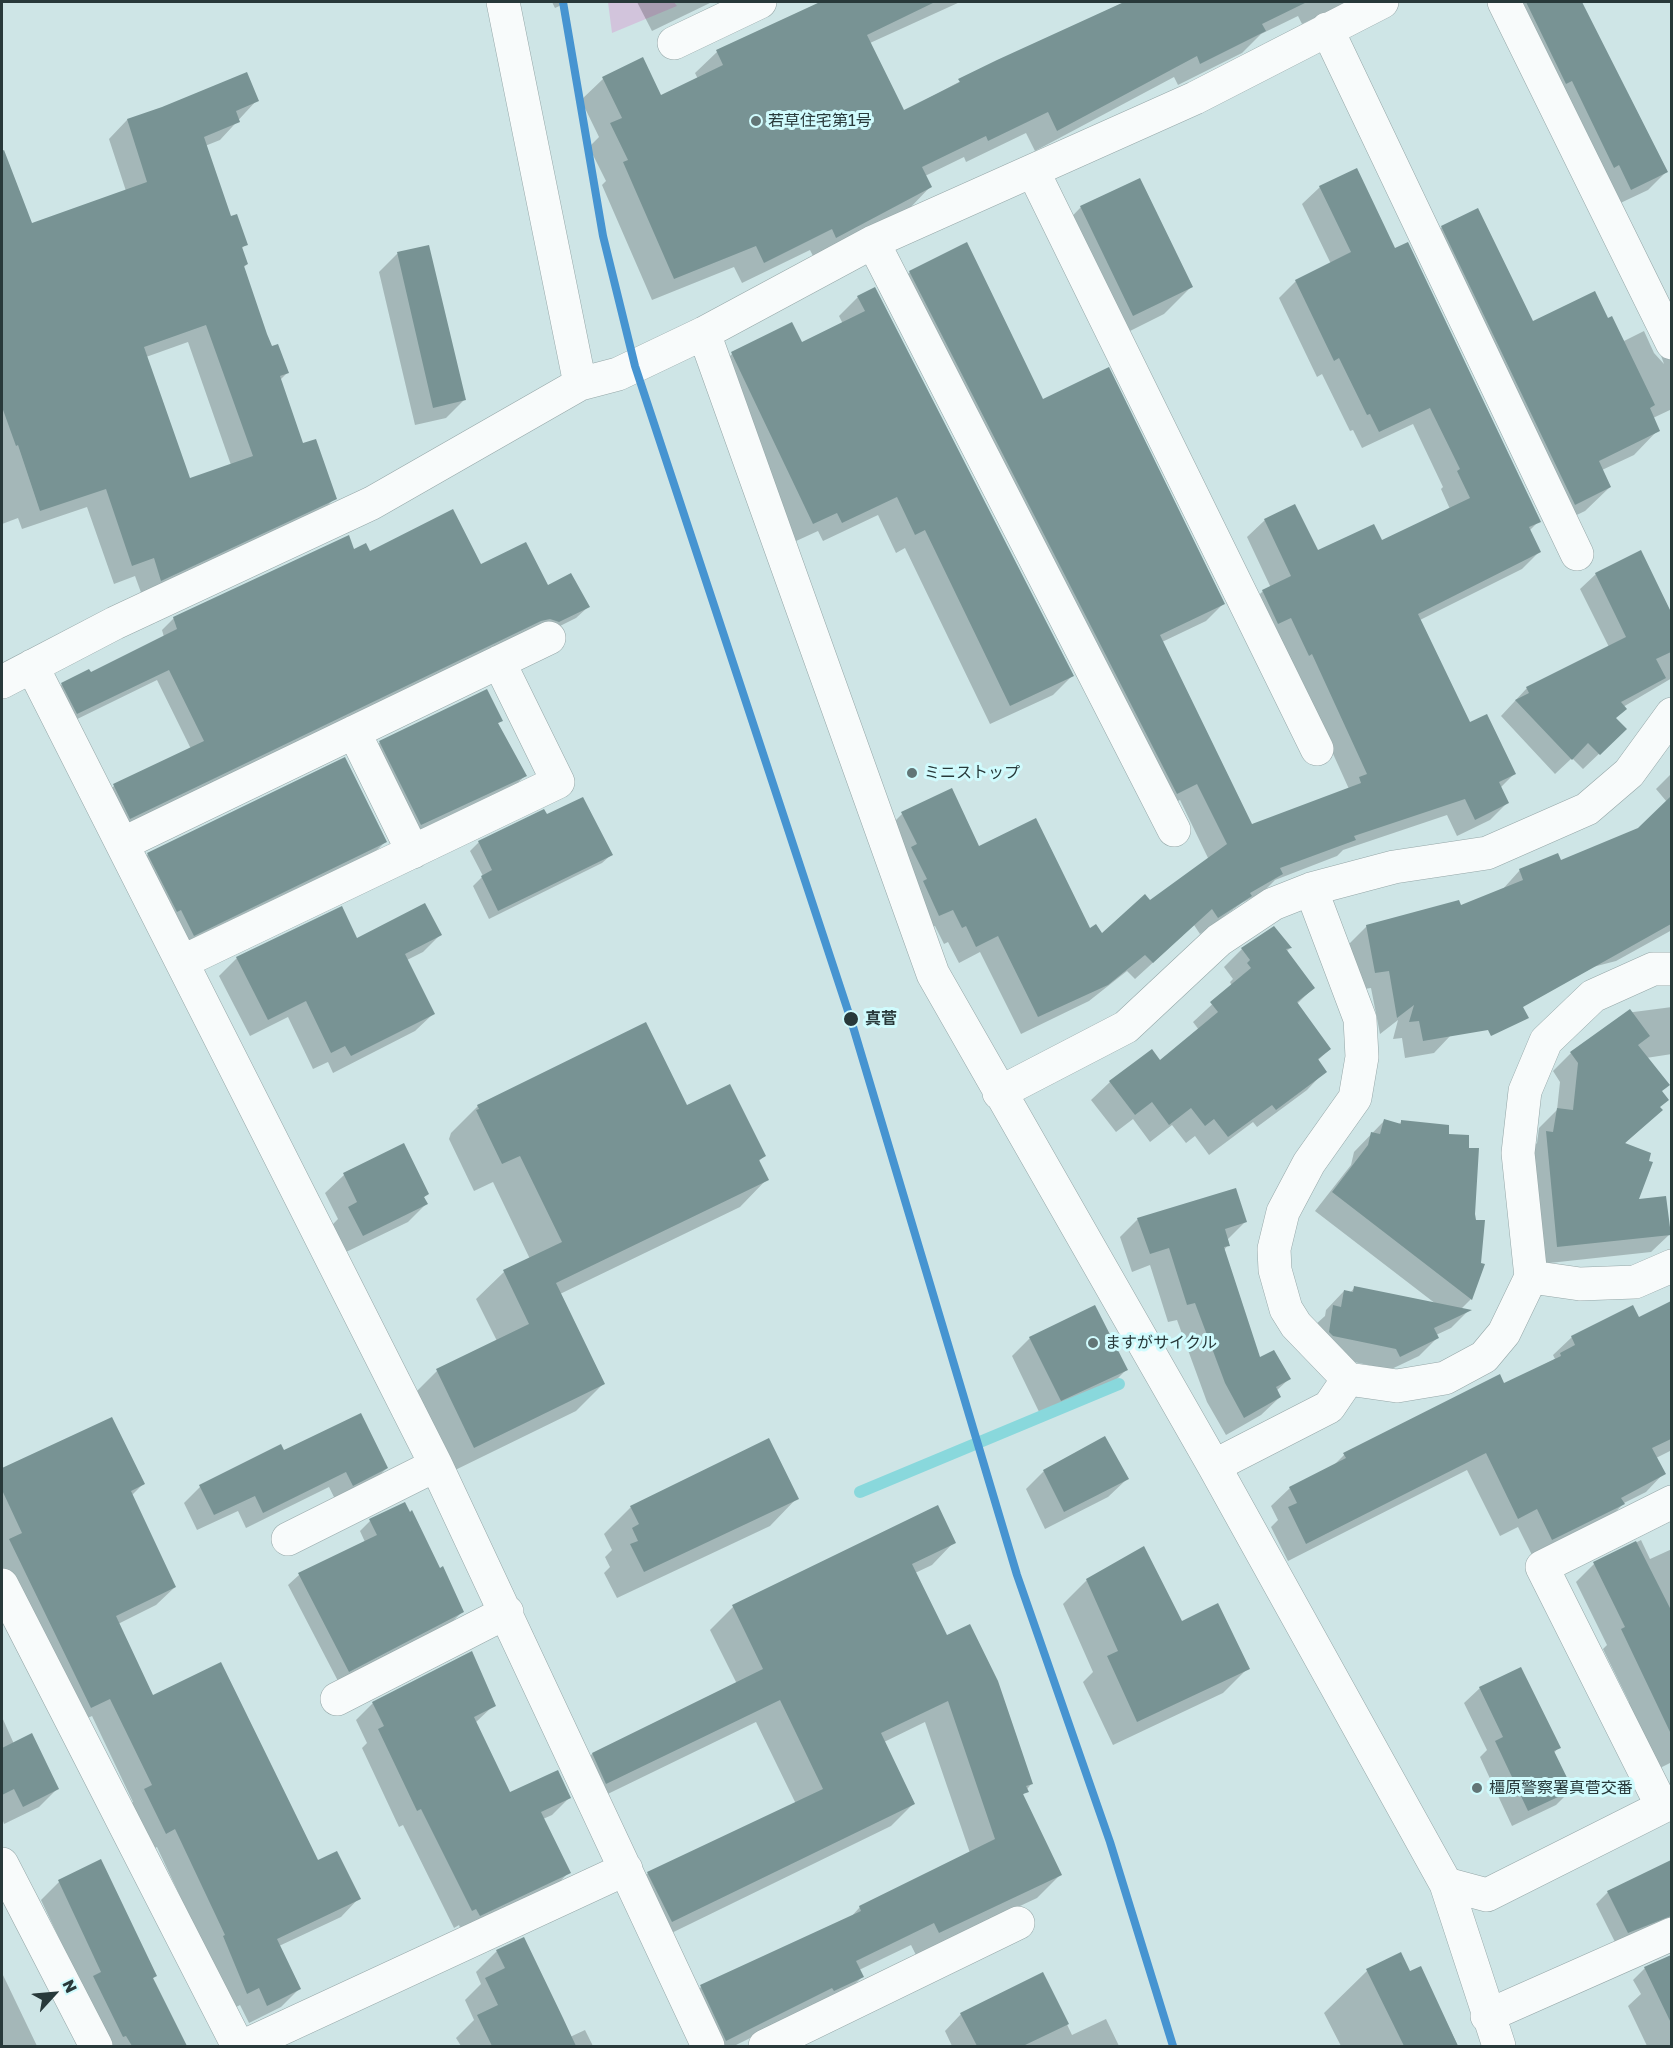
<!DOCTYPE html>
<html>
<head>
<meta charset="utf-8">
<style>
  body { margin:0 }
  #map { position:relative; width:1673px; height:2048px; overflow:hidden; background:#cee5e6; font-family:"Golos Text",sans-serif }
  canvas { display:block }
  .frame { position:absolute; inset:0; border:3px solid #28393a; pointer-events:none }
  .north { position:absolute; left:24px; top:1964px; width:60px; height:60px; -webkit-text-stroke:4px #d0fbfd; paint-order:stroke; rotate:64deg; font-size:16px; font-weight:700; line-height:24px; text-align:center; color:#28393a }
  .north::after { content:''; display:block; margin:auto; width:21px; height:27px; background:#28393a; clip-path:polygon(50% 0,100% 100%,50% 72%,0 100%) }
</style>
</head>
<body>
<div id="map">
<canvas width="1673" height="2048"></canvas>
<div class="frame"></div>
<div class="north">N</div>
</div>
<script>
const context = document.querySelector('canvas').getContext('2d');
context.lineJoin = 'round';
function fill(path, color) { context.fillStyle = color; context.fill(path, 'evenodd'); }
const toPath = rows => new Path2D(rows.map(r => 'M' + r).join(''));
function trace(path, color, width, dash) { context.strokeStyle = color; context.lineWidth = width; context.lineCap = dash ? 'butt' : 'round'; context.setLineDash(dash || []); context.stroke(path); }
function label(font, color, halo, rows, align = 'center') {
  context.font = font + ' "Golos Text","Noto Sans JP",sans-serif'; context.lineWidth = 6; context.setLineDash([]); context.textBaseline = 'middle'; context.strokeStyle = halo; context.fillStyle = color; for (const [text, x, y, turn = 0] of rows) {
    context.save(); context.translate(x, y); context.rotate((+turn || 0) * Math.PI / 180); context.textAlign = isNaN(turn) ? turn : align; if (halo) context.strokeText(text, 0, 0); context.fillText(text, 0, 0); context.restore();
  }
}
fill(toPath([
  [608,2,674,2,677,6,612,33]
]), '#d2c4dc');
fill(toPath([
  [552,2,568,2,555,8],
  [637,2,712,2,652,31],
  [826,2,960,2,870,43,903,112,998,61,1125,2,1347,2,1302,24,1298,16,1261,34,1242,53,1178,85,1174,77,1035,151,1026,133,966,162,964,157,925,176,930,187,909,209,814,258,810,250,742,283,734,267,652,300,602,185,606,181,589,147,599,137,581,100,603,79,661,97,698,79,695,73,717,52],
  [1510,2,1581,2,1667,171,1648,190,1612,207],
  [257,100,220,140,205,146,230,218,246,244,241,249,247,264,243,268,265,335,287,373,280,380,302,445,335,498,316,517,143,598,135,576,114,584,87,507,22,529,18,518,2,524,2,161,12,174,31,225,126,191,109,139,127,120,163,109],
  [188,342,231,465,189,480,146,357],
  [1320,187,1394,250,1539,521,1529,531,1539,552,1522,569,1420,620,1470,724,1514,774,1500,788,1507,803,1490,820,1457,836,1447,815,1343,850,1337,856,1275,880,1264,891,1242,903,1200,934,1194,925,1135,979,1127,971,1089,1001,1021,1034,980,952,959,963,948,942,944,944,935,926,922,933,885,831,902,814,979,848,1089,931,1102,935,1209,860,1180,800,1159,810,892,289,910,272,1043,401,1223,604,1206,621,1162,642,1252,826,1349,789,1295,670,1245,609,1263,591,1271,588,1247,537,1265,520,1294,506,1317,552,1381,542,1450,509,1441,489,1443,487,1413,424,1362,448,1353,430,1350,431,1322,374,1317,377,1279,298,1296,281,1331,264,1302,204],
  [1081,207,1191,287,1164,314,1106,343,1054,235],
  [1442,227,1533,323,1607,320,1624,341,1644,331,1654,353,1664,364,1655,339,1672,322,1672,409,1653,418,1658,430,1634,455,1602,470,1610,487,1585,511,1550,528,1418,251],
  [428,247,464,400,446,418,415,425,379,272,397,254],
  [858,297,1072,676,1053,695,990,724,905,548,896,553,878,515,823,541,818,531,794,542,713,373,732,354,792,324,801,344,843,324,839,316],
  [353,552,547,587,588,607,576,618,546,633,118,830,102,797,114,786,191,749,157,680,65,725,51,696,62,684,90,674,164,637,162,630,174,618],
  [1641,552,1672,615,1672,678,1623,707,1615,719,1625,729,1583,769,1572,758,1555,774,1501,716,1527,688,1609,647,1580,589,1596,574],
  [501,721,497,724,525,776,510,790,406,838,366,756,380,742],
  [1672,773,1672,930,1616,961,1446,1005,1451,1035,1434,1053,1405,1058,1402,1038,1393,1039,1398,1020,1380,1034,1371,988,1357,990,1349,944,1367,926,1460,907,1502,890,1520,870,1560,862,1639,829,1667,802,1656,789],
  [546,816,611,855,602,863,489,919,473,886,483,876,470,851,479,842],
  [385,842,373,854,181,947,136,866,148,854],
  [341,908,356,940,440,935,423,952,407,960,433,1014,415,1031,333,1073,328,1062,313,1069,288,1017,250,1036,219,976,237,958],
  [1290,948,1286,952,1313,988,1297,1004,1330,1049,1317,1061,1325,1071,1307,1090,1257,1127,1253,1122,1209,1155,1195,1136,1186,1143,1172,1125,1150,1142,1133,1119,1116,1132,1091,1100,1110,1082,1160,1062,1199,1030,1193,1022,1232,986,1230,982,1233,979,1224,967,1242,949],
  [1672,1007,1672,1054,1646,1058,1660,1092,1659,1108,1661,1110,1624,1144,1637,1201,1670,1234,1651,1252,1540,1264,1529,1151,1537,1143,1539,1128,1557,1110,1560,1082,1553,1071,1571,1053,1626,1013],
  [478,1106,686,1107,764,1156,758,1162,767,1179,740,1207,560,1294,603,1384,576,1411,447,1474,410,1398,437,1371,497,1341,476,1299,504,1272,530,1259,493,1182,474,1191,449,1139,451,1133],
  [1384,1121,1398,1125,1401,1122,1448,1135,1467,1149,1477,1150,1471,1299,1461,1309,1468,1311,1451,1328,1436,1335,1437,1338,1419,1356,1381,1374,1378,1367,1315,1354,1315,1325,1325,1316,1326,1310,1344,1291,1350,1293,1355,1287,1436,1304,1315,1211,1351,1165,1354,1152],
  [404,1145,427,1194,423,1198,426,1204,408,1222,344,1253,331,1226,338,1219,325,1193,344,1175],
  [1138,1219,1245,1222,1227,1240,1228,1245,1224,1250,1259,1360,1289,1379,1276,1391,1280,1397,1261,1415,1226,1435,1207,1402,1177,1320,1168,1322,1150,1265,1132,1272,1120,1237],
  [1672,1303,1672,1450,1656,1458,1664,1473,1646,1492,1624,1503,1605,1523,1533,1557,1518,1527,1500,1536,1467,1470,1288,1561,1271,1527,1278,1520,1271,1506,1290,1488,1332,1467,1344,1455,1504,1385,1555,1359,1553,1355,1572,1337,1638,1319],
  [1030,1338,1126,1370,1108,1388,1042,1418,1012,1356],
  [111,1419,143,1484,131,1496,175,1587,156,1605,118,1624,153,1697,318,1862,359,1898,341,1917,279,1946,300,1988,281,2007,249,2023,240,2005,229,2011,207,1954,157,1847,148,1851,127,1808,133,1802,92,1716,73,1725,2,1579,2,1470],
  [283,1452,387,1468,370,1484,336,1501,329,1487,246,1528,238,1511,197,1530,184,1503,200,1487],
  [1044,1471,1127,1479,1108,1497,1045,1529,1026,1489],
  [797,1498,770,1526,617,1598,604,1573,610,1567,605,1557,612,1550,604,1534,631,1507],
  [370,1521,439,1570,463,1611,452,1622,338,1681,288,1585,299,1575,365,1542,360,1531],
  [1641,1540,1650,1559,1672,1549,1672,1762,1660,1768,1622,1708,1629,1702,1603,1649,1607,1645,1576,1582,1594,1564],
  [954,1542,932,1565,915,1573,946,1638,1031,1784,1022,1796,1060,1875,1037,1898,916,1955,911,1945,859,1970,862,1977,839,2000,809,2009,734,2046,695,2046,678,2010,701,1987,850,1918,860,1907,970,1853,925,1722,884,1742,914,1803,891,1826,649,1944,625,1896,648,1873,796,1804,756,1722,583,1806,570,1777,592,1754,737,1684,710,1630,733,1607],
  [1087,1580,1248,1668,1223,1693,1113,1745,1083,1682,1093,1672,1063,1604],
  [1480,1688,1559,1747,1554,1753,1571,1790,1556,1805,1512,1826,1480,1757,1487,1750,1464,1703],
  [373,1703,494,1705,475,1723,510,1794,569,1798,552,1815,543,1819,569,1872,552,1890,462,1932,459,1925,454,1928,403,1825,399,1827,362,1748,367,1743,356,1720],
  [2,1717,14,1744,57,1789,39,1807,4,1824,2,1818],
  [1672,1862,1672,1930,1616,1944,1596,1904,1608,1892],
  [59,1882,155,1976,152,1979,181,2038,173,2046,101,2046,83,1989,41,1900],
  [497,1951,570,2037,585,2030,593,2046,461,2046,456,2038,474,2020,465,2000,481,1984,476,1972],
  [1672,1955,1672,2046,1647,2046,1628,2006,1641,1994,1633,1980,1645,1968],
  [1420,1968,1458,2046,1341,2046,1324,2013,1367,1971,1410,1973],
  [2,1973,37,2046,2,2046],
  [1043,1974,1072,2035,1106,2019,1119,2046,952,2046,945,2031,961,2014]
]), '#0003');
trace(toPath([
  [860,1492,1119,1384]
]), '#89d8dc', 12);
fill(toPath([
  [820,2,935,2,867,35,904,110,960,82,958,79,997,60,1124,2,1307,2,1262,24,1266,31,1200,64,1197,56,1057,131,1048,112,988,141,986,136,922,167,932,187,836,238,832,229,764,263,756,246,674,279,623,162,628,160,610,123,622,118,602,77,643,57,661,95,723,65,716,50],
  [1526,2,1582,2,1668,172,1631,190,1619,165,1614,168,1572,81,1566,84],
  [247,72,259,101,236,111,240,122,204,137,231,216,237,214,248,245,242,247,248,264,244,266,267,334,272,346,278,344,289,373,280,376,303,443,316,439,337,499,161,581,154,558,132,566,106,489,40,511,18,445,16,446,2,407,2,151,4,150,32,223,147,182,127,119,162,107],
  [206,325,253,456,190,478,144,347],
  [1357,168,1395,248,1408,242,1541,522,1529,527,1541,552,1418,614,1470,722,1487,714,1516,774,1499,782,1509,803,1475,820,1465,799,1354,836,1356,840,1280,868,1283,874,1250,893,1252,896,1218,918,1212,909,1153,963,1145,955,1108,985,1038,1017,998,936,976,947,966,926,962,928,953,910,939,916,923,881,927,879,911,847,917,844,901,812,952,788,979,846,1036,818,1090,928,1096,924,1102,933,1145,894,1150,900,1227,844,1197,784,1177,794,909,271,967,242,1043,399,1109,367,1225,604,1160,635,1252,824,1361,783,1359,777,1367,774,1312,654,1309,656,1291,618,1278,624,1262,590,1291,576,1264,519,1295,504,1318,550,1374,524,1382,540,1470,498,1457,471,1460,469,1430,408,1379,432,1370,414,1367,415,1339,358,1334,361,1295,280,1351,252,1319,186],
  [1140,178,1193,287,1133,316,1080,206],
  [1478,208,1533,321,1595,291,1608,318,1612,316,1655,405,1650,408,1660,431,1599,461,1611,487,1575,505,1441,226],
  [429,245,466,400,433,408,397,252],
  [875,287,1074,676,1010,706,925,530,915,535,897,497,842,523,837,513,813,524,731,352,792,322,802,342,865,311,857,296],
  [453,509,481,564,526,542,548,585,571,573,590,607,559,622,550,619,541,621,130,819,113,784,204,741,169,670,77,714,61,683,89,669,91,672,177,629,173,617,349,535,354,549,366,543,370,551],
  [1641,550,1671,612,1671,652,1656,659,1666,678,1621,702,1627,709,1616,718,1627,729,1600,755,1588,743,1572,760,1515,700,1529,693,1526,687,1626,637,1595,573],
  [487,689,503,721,498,723,527,776,421,825,379,741],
  [345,757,387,842,194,936,181,910,177,912,147,853],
  [1671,796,1671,924,1523,1007,1529,1018,1491,1036,1488,1030,1423,1041,1419,1021,1409,1022,1414,1005,1397,1018,1389,971,1375,973,1366,925,1459,900,1461,905,1523,880,1519,869,1558,853,1561,860,1638,828],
  [583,797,613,855,498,911,481,876,492,870,478,841,544,809,547,814],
  [425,903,442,935,405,954,435,1014,351,1056,345,1046,331,1053,306,1001,268,1020,236,957,342,906,357,938],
  [1274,926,1292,948,1286,949,1315,988,1297,1002,1331,1049,1318,1059,1327,1072,1276,1110,1272,1105,1228,1137,1214,1119,1205,1126,1191,1108,1169,1125,1152,1102,1135,1115,1109,1081,1152,1049,1160,1060,1218,1012,1210,1002,1251,968,1247,963,1250,960,1241,948],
  [1630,1009,1650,1036,1638,1045,1670,1085,1662,1091,1669,1100,1660,1107,1663,1110,1625,1143,1651,1153,1649,1161,1653,1162,1639,1199,1666,1196,1671,1235,1557,1247,1546,1131,1553,1132,1557,1108,1573,1110,1578,1063,1570,1052],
  [646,1022,687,1105,730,1084,766,1156,759,1160,769,1180,556,1283,605,1384,474,1448,436,1369,529,1324,503,1270,562,1242,520,1156,502,1164,476,1110,479,1109,477,1105],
  [1384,1119,1401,1124,1401,1120,1449,1125,1449,1134,1469,1135,1469,1148,1479,1148,1475,1214,1476,1220,1485,1220,1481,1263,1485,1264,1472,1300,1332,1192,1368,1145,1371,1132,1380,1134],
  [404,1143,429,1194,424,1197,428,1204,363,1236,348,1207,357,1202,343,1173],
  [1236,1188,1247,1222,1225,1229,1230,1246,1224,1247,1260,1357,1274,1350,1291,1379,1276,1387,1281,1397,1244,1418,1225,1383,1195,1303,1187,1305,1169,1248,1150,1254,1137,1218],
  [1354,1286,1472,1310,1434,1328,1439,1338,1400,1357,1396,1349,1333,1336,1329,1332,1333,1305,1341,1307,1344,1290,1353,1292],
  [1671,1301,1671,1439,1652,1448,1666,1474,1621,1498,1625,1504,1552,1540,1537,1509,1518,1519,1486,1453,1306,1544,1288,1507,1297,1503,1289,1487,1346,1458,1343,1453,1500,1374,1504,1383,1561,1356,1560,1353,1575,1345,1571,1336,1633,1305,1639,1317],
  [1095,1305,1128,1370,1061,1401,1029,1337],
  [361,1413,388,1468,353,1486,346,1472,263,1513,255,1496,214,1515,199,1485,281,1444,284,1450],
  [112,1417,145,1484,131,1491,176,1587,116,1616,153,1695,221,1662,318,1860,337,1851,361,1899,277,1939,301,1989,267,2006,259,1988,247,1994,223,1936,225,1935,175,1829,166,1834,144,1789,152,1785,110,1699,91,1708,9,1539,22,1533,2,1490,2,1468],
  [1105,1436,1129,1479,1064,1512,1043,1470],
  [769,1438,799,1499,644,1572,630,1544,638,1541,632,1528,639,1524,630,1506],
  [405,1502,410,1512,412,1510,440,1568,443,1566,464,1612,349,1672,298,1573,377,1535,369,1519],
  [938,1505,956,1543,912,1564,947,1635,970,1624,998,1681,1033,1784,1026,1786,1029,1792,1023,1794,1062,1875,939,1933,934,1923,856,1961,864,1977,834,1991,832,1988,726,2041,700,1985,861,1911,859,1906,995,1839,948,1701,881,1733,915,1804,672,1922,647,1872,823,1789,780,1700,606,1784,592,1753,763,1669,732,1605],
  [1636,1541,1671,1610,1671,1734,1621,1629,1625,1627,1593,1562],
  [1144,1546,1182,1621,1218,1603,1250,1669,1137,1722,1107,1656,1118,1651,1086,1579],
  [472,1651,496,1706,474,1717,510,1792,558,1770,571,1798,541,1812,571,1873,480,1916,476,1909,472,1911,421,1809,417,1811,378,1729,384,1726,372,1702],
  [1521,1667,1561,1748,1554,1751,1573,1790,1528,1811,1495,1741,1503,1737,1479,1687],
  [32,1733,59,1789,23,1807,14,1789,2,1795,2,1748],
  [101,1859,157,1976,153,1978,187,2046,132,2046,126,2036,123,2037,93,1976,101,1972,58,1880],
  [1671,1860,1671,1916,1628,1933,1607,1891],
  [524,1937,563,2018,576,2046,492,2046,477,2015,498,2005,485,1978,505,1968,496,1950],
  [1401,1952,1410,1971,1421,1966,1458,2046,1404,2046,1366,1969],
  [1671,1955,1671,2023,1644,1967],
  [1043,1972,1069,2024,1023,2046,977,2046,960,2013]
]), '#789394');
const minor = toPath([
  [503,2,580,384],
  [1504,2,1672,343],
  [1327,29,1577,554],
  [674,43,760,2],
  [1033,171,1317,749],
  [873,242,1174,830],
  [704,333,933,974,1214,1466,1446,1884,1499,2046],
  [32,666,436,1465,708,2046],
  [2,682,115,623,372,503,580,384,618,374,704,333,873,242,1195,98,1382,2],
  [354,732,413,852],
  [122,844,549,638],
  [1311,889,1360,1019,1362,1057,1355,1098,1309,1163,1283,1212,1274,1249,1275,1270,1286,1309,1296,1325,1348,1379,1397,1386,1445,1378,1484,1357,1504,1333,1531,1277,1518,1153,1525,1091,1546,1041,1593,996,1653,969,1672,969],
  [182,962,558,782,499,662],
  [999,1093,1126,1027,1219,940,1273,904,1311,889,1394,867,1487,853,1587,809,1629,773,1672,714],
  [1531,1277,1580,1284,1635,1282,1672,1266],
  [1214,1466,1329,1407,1348,1379],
  [288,1539,436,1465],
  [2,1585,238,2046],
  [337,1699,507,1612],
  [1662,1806,1542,1567,1672,1502],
  [2,1864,96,2046],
  [1446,1884,1487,1895,1672,1802],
  [1487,2016,1672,1934],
  [244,2046,626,1869],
  [765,2046,1018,1923]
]);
trace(minor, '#94a6a7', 34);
trace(minor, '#f8fbfb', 33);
trace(toPath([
  [563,2,603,236,635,366,851,1020,1017,1575,1110,1842,1173,2046]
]), '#4694d1', 8);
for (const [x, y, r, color] of [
  [756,121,6,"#627576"],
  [912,773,6,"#627576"],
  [851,1019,8,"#28393a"],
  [1093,1343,6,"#627576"],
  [1477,1788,6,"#627576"]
]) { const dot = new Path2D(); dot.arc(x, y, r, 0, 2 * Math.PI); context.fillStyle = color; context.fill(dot); trace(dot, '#d0fbfd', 2); }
label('16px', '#28393a', '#d0fbfd', [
  ["若草住宅第1号",768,121],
  ["ミニストップ",924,773],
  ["ますがサイクル",1105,1343],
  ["橿原警察署真菅交番",1489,1788]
], 'left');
label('bold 16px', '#28393a', '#d0fbfd', [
  ["真菅",865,1019]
], 'left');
</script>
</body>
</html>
